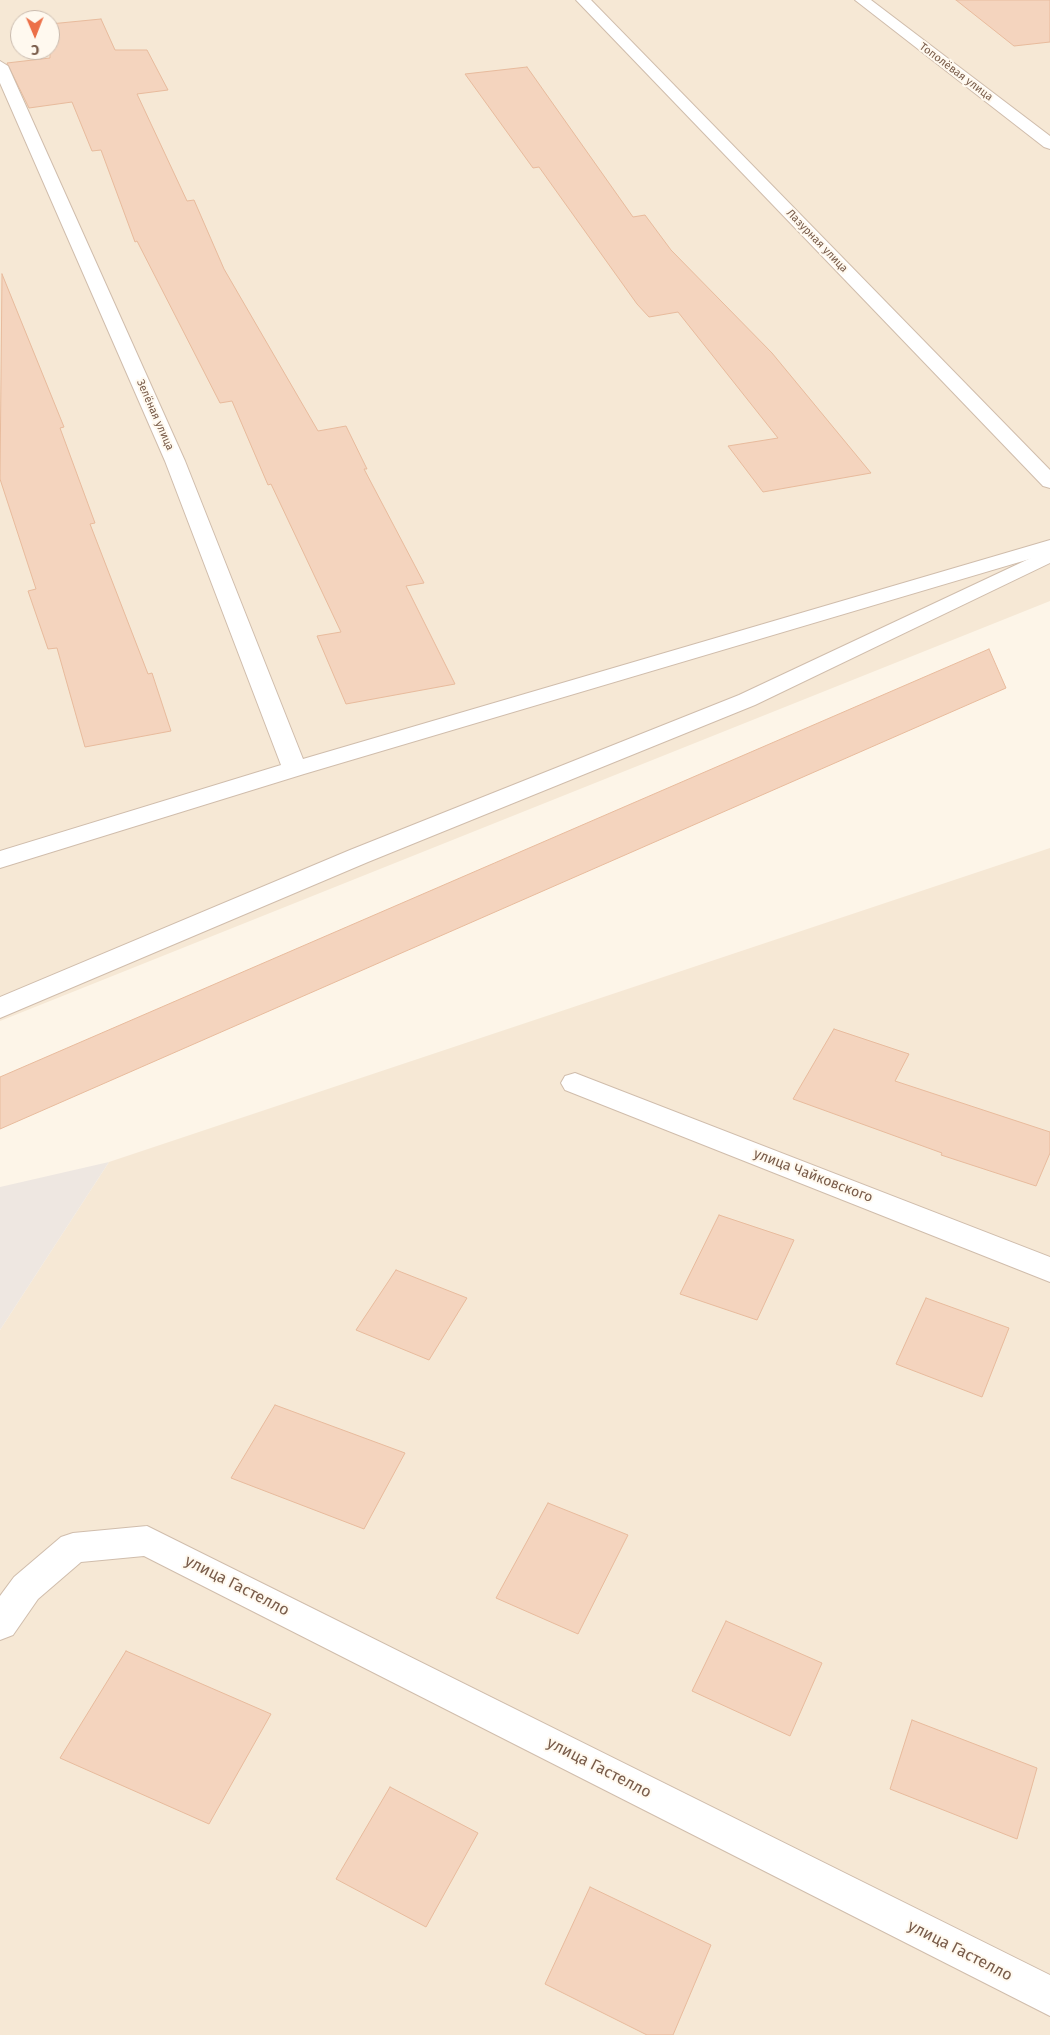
<!DOCTYPE html>
<html>
<head>
<meta charset="utf-8">
<style>
  body { margin:0 }
  #map { position:relative; width:1050px; height:2035px; overflow:hidden; background:#fdf5e8; font-family:"Fira Sans",sans-serif }
  canvas { display:block }
  .north { position:absolute; left:10px; top:10px; width:50px; height:50px; box-sizing:border-box; background:#fff9ef; border:1px solid #c9baad; border-radius:50%; rotate:179deg; font-size:14px; font-weight:700; line-height:20px; text-align:center; color:#795c4a }
  .north::after { content:''; display:block; margin:auto; width:18px; height:22px; background:#ec7048; clip-path:polygon(50% 0,100% 100%,50% 72%,0 100%) }
</style>
</head>
<body>
<div id="map">
<canvas width="1050" height="2035"></canvas>
<div class="north">С</div>
</div>
<script>
const context = document.querySelector('canvas').getContext('2d');
context.lineJoin = 'round';
function fill(path, color) { context.fillStyle = color; context.fill(path, 'evenodd'); }
const toPath = rows => new Path2D(rows.map(r => 'M' + r).join(''));
function trace(path, color, width, dash) { context.strokeStyle = color; context.lineWidth = width; context.lineCap = dash ? 'butt' : 'round'; context.setLineDash(dash || []); context.stroke(path); }
function label(font, color, halo, rows, align = 'center') {
  context.font = font + ' "Fira Sans",sans-serif'; context.lineWidth = 4; context.setLineDash([]); context.textBaseline = 'middle'; context.strokeStyle = halo; context.fillStyle = color; for (const [text, x, y, turn = 0] of rows) {
    context.save(); context.translate(x, y); context.rotate((+turn || 0) * Math.PI / 180); context.textAlign = isNaN(turn) ? turn : align; if (halo) context.strokeText(text, 0, 0); context.fillText(text, 0, 0); context.restore();
  }
}
fill(toPath([
  [0,0,1050,0,1050,601,0,1021],
  [20,20,50,20,50,50,20,50],
  [1050,848,1050,2035,0,2035,0,1330,109,1162]
]), '#f6e8d5');
fill(toPath([
  [109,1162,0,1330,0,1187]
]), '#eee7e1');
const building = toPath([
  [956,0,1050,0,1050,42,1014,46,956,0],
  [101,19,115,50,147,50,168,90,137,94,187,201,194,200,224,269,318,431,346,426,367,469,364,469,424,583,406,586,455,684,346,704,317,636,341,632,271,484,268,485,232,401,220,403,137,241,135,242,101,150,92,151,72,102,29,108,7,63,50,58,50,24,101,19],
  [527,67,633,217,645,215,671,250,772,353,871,473,763,492,728,446,778,438,678,312,649,317,637,304,539,167,533,168,465,74,527,67],
  [2,274,64,427,60,428,95,523,90,524,148,674,152,673,171,731,85,747,57,648,48,649,28,591,36,589,0,479,2,274],
  [989,649,1006,688,0,1129,0,1077,989,649],
  [834,1029,909,1054,895,1081,1050,1132,1050,1153,1036,1186,941,1155,942,1153,793,1099,834,1029],
  [719,1215,794,1240,757,1320,680,1294,719,1215],
  [396,1270,467,1298,429,1360,356,1330,396,1270],
  [926,1298,1009,1328,982,1397,896,1364,926,1298],
  [275,1405,405,1453,364,1529,231,1478,275,1405],
  [548,1503,628,1535,578,1634,496,1598,548,1503],
  [726,1621,822,1663,790,1736,692,1691,726,1621],
  [126,1651,271,1714,209,1824,60,1758,126,1651],
  [912,1720,1037,1768,1017,1839,890,1789,912,1720],
  [390,1787,478,1833,426,1927,336,1879,390,1787],
  [590,1887,711,1945,673,2035,647,2035,545,1984,590,1887]
]);
fill(building, '#f4d4be');
trace(building, '#e8bb9d', 1);
const service = toPath([
  [1050,549,1050,563,755,705,368,862,0,1018,0,997,350,850,739,695,1050,549]
]);
const minor = toPath([
  [576,0,591,0,1050,470,1050,488,1043,486,576,0],
  [855,0,871,0,1050,136,1050,149,1044,147,855,0],
  [0,61,8,66,185,461,303,759,1050,540,1050,553,304,774,0,868,0,851,281,765,165,461,0,83,0,61],
  [575,1073,1050,1257,1050,1282,565,1090,561,1083,565,1076,575,1073],
  [147,1526,1050,1975,1050,2016,144,1556,81,1562,38,1599,13,1635,0,1640,0,1596,14,1577,61,1537,73,1533,147,1526]
]);
trace(service, '#d0bdac', 2);
trace(minor, '#d0bdac', 2);
fill(service, '#fff');
fill(minor, '#fff');
label('11px', '#795c4a', '#fff9ef', [
  ["Тополёвая улица",956,72,37],
  ["Лазурная улица",817,241,46],
  ["Зелёная улица",155,415,66]
]);
label('14px', '#795c4a', '#fff9ef', [
  ["улица Чайковского",813,1176,21]
]);
label('16px', '#795c4a', '#fff9ef', [
  ["улица Гастелло",237,1586,27],
  ["улица Гастелло",599,1768,27],
  ["улица Гастелло",960,1951,27]
]);
</script>
</body>
</html>
